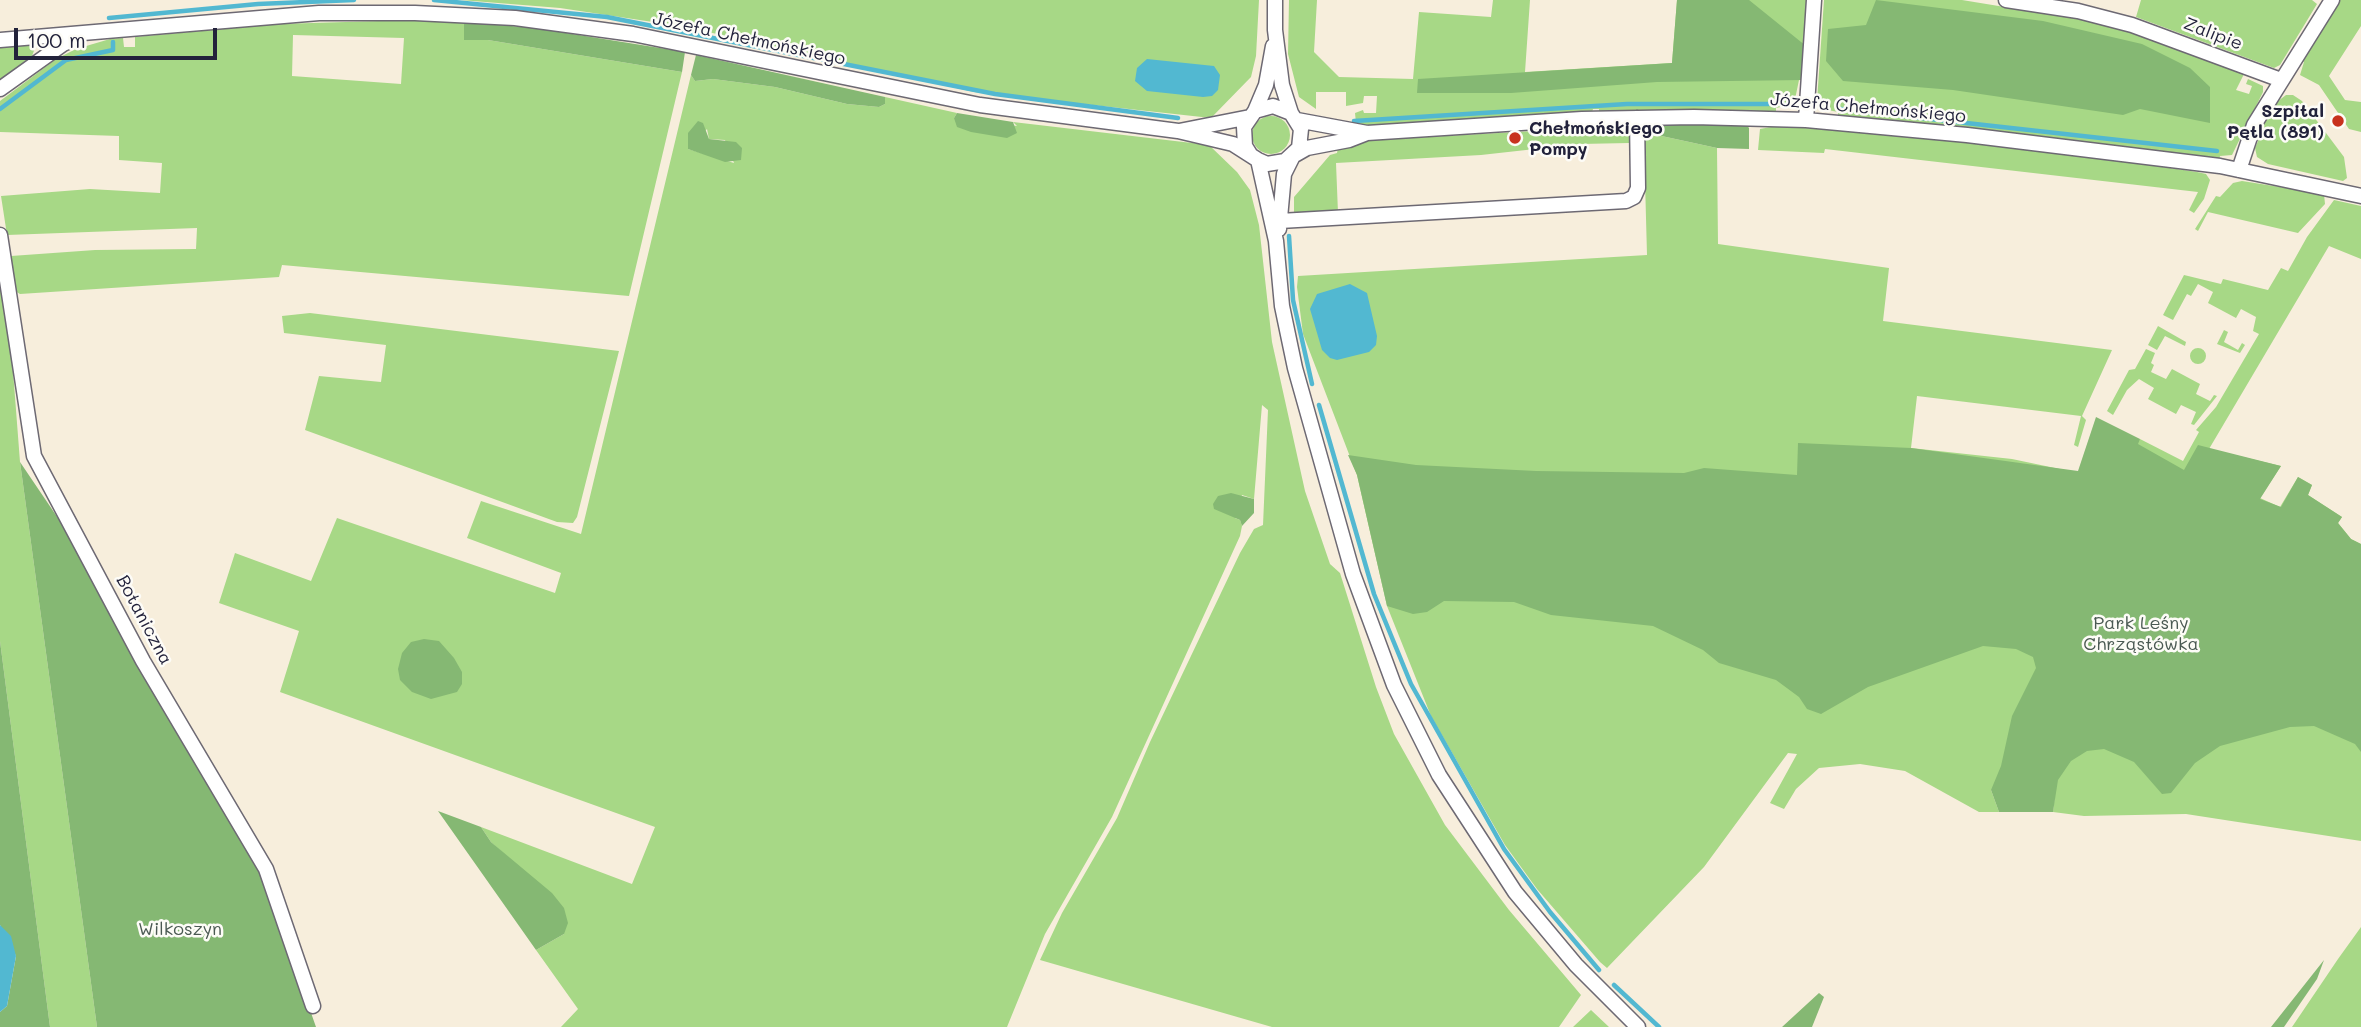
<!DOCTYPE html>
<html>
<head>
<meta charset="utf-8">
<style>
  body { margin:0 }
  #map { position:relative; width:2361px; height:1027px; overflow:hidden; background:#f7eedc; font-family:Mali,sans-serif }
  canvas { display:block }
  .scale { position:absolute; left:14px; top:28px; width:203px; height:32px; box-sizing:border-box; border:4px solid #22223b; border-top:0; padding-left:9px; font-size:21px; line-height:24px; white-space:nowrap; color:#22223b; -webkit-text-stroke:5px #fdfcf7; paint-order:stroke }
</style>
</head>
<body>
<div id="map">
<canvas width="2361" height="1027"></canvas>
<div class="scale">100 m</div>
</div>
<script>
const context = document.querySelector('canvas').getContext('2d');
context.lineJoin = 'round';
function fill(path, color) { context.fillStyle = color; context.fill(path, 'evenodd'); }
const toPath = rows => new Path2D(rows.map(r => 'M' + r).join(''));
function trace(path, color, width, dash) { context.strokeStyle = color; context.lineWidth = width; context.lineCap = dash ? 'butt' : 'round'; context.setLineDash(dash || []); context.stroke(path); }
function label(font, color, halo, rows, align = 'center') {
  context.font = font + ' Mali,sans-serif'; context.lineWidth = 5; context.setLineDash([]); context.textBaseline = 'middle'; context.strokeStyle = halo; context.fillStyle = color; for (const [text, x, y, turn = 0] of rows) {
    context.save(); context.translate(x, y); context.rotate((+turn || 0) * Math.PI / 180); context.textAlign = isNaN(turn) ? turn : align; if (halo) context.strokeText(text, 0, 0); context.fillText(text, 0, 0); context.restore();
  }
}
fill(toPath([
  [461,0,1259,0,1256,56,1251,77,1211,118,974,92,686,27,560,8],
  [1289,0,1317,0,1314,52,1339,77,1413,79,1419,12,1491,17,1493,0,1530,0,1525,72,1672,63,1677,0,1806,0,1810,3,1803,80,1799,80,1794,104,1776,108,1776,112,1599,112,1599,109,1593,109,1592,112,1363,127,1356,123,1355,113,1363,110,1364,113,1376,113,1377,96,1364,96,1363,103,1346,106,1346,92,1316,92,1316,109,1299,97,1288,54],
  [1824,0,1962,0,2090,21,2142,34,2245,72,2236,90,2249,94,2252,86,2246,84,2248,79,2263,86,2263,92,2232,155,2220,156,2219,160,1838,116,1838,112,1823,109,1817,101],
  [2141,0,2312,0,2317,4,2280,65,2274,68,2136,17],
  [2338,0,2361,0,2361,26,2329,76,2345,100,2361,102,2361,132,2349,129,2319,85,2300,75,2304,62,2301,60],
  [412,20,464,22,464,40,488,40,682,72,629,296,282,265,279,277,20,294,15,291,11,256,95,250,196,249,197,228,7,235,1,196,90,189,160,193,162,163,119,160,119,136,0,132,0,101,56,59,76,49,110,39,123,38,124,47,135,47,135,37,279,24],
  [293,35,404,38,401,84,292,76],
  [31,45,35,48,32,56,0,80,0,48],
  [691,75,695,81,713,79,775,87,847,104,879,107,885,104,885,97,957,113,954,118,1017,126,1013,122,1209,145,1237,172,1250,190,1259,225,1272,342,1305,491,1330,564,1340,573,1376,687,1394,734,1445,825,1509,910,1581,995,1559,1027,1272,1027,1040,960,1062,913,1117,818,1150,742,1240,553,1254,529,1263,525,1268,410,1262,405,1254,499,1242,495,1235,518,1240,520,1242,526,1240,536,1112,817,1045,934,1007,1027,561,1027,578,1009,536,950,564,934,516,865,491,842,481,827,632,884,655,827,280,692,299,631,219,603,235,553,311,581,337,518,555,593,561,573,467,538,481,501,581,534],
  [707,129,709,139,725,140,734,163,688,149],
  [2286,95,2293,95,2302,101,2344,157,2347,178,2343,181,2268,164,2257,157,2255,148,2261,134,2258,132,2273,105],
  '1252 135a19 19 0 1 1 38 0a19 19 0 1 1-38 0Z',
  [1623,126,1629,129,1629,143,1580,144,1481,155,1336,163,1338,213,1294,215,1294,197,1330,155,1337,153,1339,142],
  [1652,126,1657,135,1717,148,1718,244,1889,268,1883,321,2112,350,2082,416,2086,420,2078,447,2074,445,2081,416,1917,396,1911,448,2012,459,2079,473,2140,439,2183,461,2199,432,2196,430,2216,407,2259,334,2253,331,2256,317,2241,309,2236,318,2208,303,2213,292,2198,284,2191,296,2187,294,2173,320,2163,315,2184,275,2221,284,2223,279,2268,290,2281,268,2288,271,2307,237,2334,200,2361,206,2361,259,2329,246,2209,449,2281,466,2260,498,2280,507,2298,477,2312,485,2308,495,2342,517,2338,523,2351,539,2361,544,2361,841,2186,814,2084,816,2053,812,2055,794,1991,790,1999,812,1979,812,1905,771,1860,764,1819,768,1796,789,1784,809,1770,803,1797,754,1788,753,1704,867,1607,968,1600,962,1537,889,1505,845,1431,716,1387,606,1357,475,1303,334,1297,287,1298,276,1647,255,1644,144,1645,133],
  [1776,126,1904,135,2095,157,2197,172,2206,174,2210,180,2204,199,2194,213,2189,210,2198,192,1825,149,1824,153,1758,150,1760,129],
  [2242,181,2324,194,2325,204,2298,233,2208,212,2198,231,2195,229,2216,196,2220,197,2233,183],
  [0,274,9,319,20,462,97,1027,50,1027,0,641],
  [310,313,619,351,577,517,573,523,557,522,305,430,319,376,381,382,386,345,284,333,282,316],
  [2158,326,2186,342,2185,346,2165,336,2157,350,2148,345],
  [2224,330,2228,332,2224,342,2238,350,2242,343,2245,345,2240,353,2217,344],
  '2190 356a8 8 0 1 1 16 0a8 8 0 1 1-16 0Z',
  [2146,349,2155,353,2151,363,2154,365,2151,372,2166,379,2172,369,2200,384,2196,394,2210,401,2214,395,2217,396,2194,425,2191,424,2196,412,2181,405,2176,414,2148,399,2154,388,2139,379,2127,390,2113,415,2107,411,2129,370,2135,369],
  [2361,927,2361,1027,2292,1027,2338,959],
  [1591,1010,1609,1027,1573,1027]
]), '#a7d886');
fill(toPath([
  [1677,0,1749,0,1806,46,1803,80,1657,82,1511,93,1417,93,1418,79,1672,63],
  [1876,0,2043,21,2142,44,2190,68,2210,87,2210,123,2140,109,2123,115,1953,90,1843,81,1826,61,1828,29,1866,25],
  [464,22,535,28,685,52,682,72,488,40,464,40],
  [696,55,885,97,885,104,879,107,847,104,775,87,713,79,695,81,691,75],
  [957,113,1013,122,1017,133,1007,138,971,132,957,127,954,118],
  [698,121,703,123,709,139,736,142,742,148,741,160,725,162,688,149,688,133],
  [1659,123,1745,123,1749,128,1749,149,1717,148,1657,135,1652,126],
  [2096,417,2140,439,2138,444,2184,470,2198,445,2281,466,2260,499,2281,507,2298,477,2312,485,2308,495,2342,517,2338,523,2351,539,2361,544,2361,752,2355,744,2314,726,2290,727,2220,746,2195,763,2171,793,2162,794,2134,762,2104,749,2087,751,2071,761,2058,780,2053,812,1999,812,1991,790,2001,766,2012,716,2036,668,2033,657,2016,649,1983,646,1868,687,1821,714,1807,709,1799,697,1776,680,1719,663,1703,650,1653,626,1551,615,1514,602,1444,601,1427,612,1413,614,1387,606,1357,475,1348,455,1416,465,1536,471,1684,473,1704,468,1797,475,1798,443,1911,448,2078,471],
  [20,462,64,527,261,871,316,1027,97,1027],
  [1231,493,1254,499,1254,513,1242,526,1240,520,1214,509,1213,504,1218,496],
  [424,639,439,641,454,658,462,672,462,684,457,692,431,699,412,692,400,680,398,669,402,653,411,642],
  [0,641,50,1027,0,1027,0,1012,7,1006,16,956,0,925],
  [438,811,481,827,491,842,552,893,564,908,568,923,564,934,536,950],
  [2324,960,2317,979,2284,1027,2271,1027],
  [1819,993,1824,997,1812,1027,1782,1027]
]), '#85b873');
fill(toPath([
  [1147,59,1214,66,1220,75,1218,90,1212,96,1203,97,1147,91,1135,81,1137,68],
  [1350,284,1367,293,1377,336,1376,345,1369,352,1337,360,1330,358,1322,350,1310,309,1317,294],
  [0,925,11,936,16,956,7,1006,0,1012]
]), '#52b8d1');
trace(toPath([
  [434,0,607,17,995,94,1178,118],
  [109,18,258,4,354,0],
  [0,109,66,60,113,50,113,42],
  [1841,109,2217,151],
  [1354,121,1627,104,1769,104],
  [1289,236,1293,300,1312,384],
  [1319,405,1374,594,1411,684,1504,849,1550,912,1599,970],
  [1614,985,1659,1027]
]), '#52b8d1', 4.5);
const minor = toPath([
  [1275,0,1275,30,1282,85,1291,113],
  [2006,0,2078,11,2132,25,2281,80],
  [0,40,319,13,415,13,515,18,633,34,980,105,1178,131,1233,144,1258,160,1267,164,1285,161,1299,148,1301,129,1291,113,1273,106,1255,111,1244,127,1245,146,1250,154],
  [0,89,63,44,79,37],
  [1255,111,1266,85,1273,46],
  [1297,120,1367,133,1582,119,1694,117,1806,120,1967,135,2220,166,2361,196],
  [1806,120,1814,0],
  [1179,131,1250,117],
  [1258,160,1276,241,1282,306,1295,368,1353,574,1394,685,1439,775,1515,892,1576,965,1638,1027],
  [2239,170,2254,125,2332,0],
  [1280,221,1626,201,1634,197,1638,188,1637,118],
  [1279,229,1284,174,1293,156,1307,148,1349,140,1367,133],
  [0,235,34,456,143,661,266,869,313,1006]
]);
trace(minor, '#6d6973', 17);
trace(minor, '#fff', 14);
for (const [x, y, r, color] of [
  [2338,121,7,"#c8321e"],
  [1515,138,7,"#c8321e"]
]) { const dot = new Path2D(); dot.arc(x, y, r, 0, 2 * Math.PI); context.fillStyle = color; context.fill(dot); trace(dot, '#fdfcf7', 2.5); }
label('18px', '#22223b', '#fdfcf7', [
  ["Zalipie",2213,34,21],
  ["Józefa Chełmońskiego",749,39,12],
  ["Józefa Chełmońskiego",1868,108,5],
  ["Botaniczna",144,620,62]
]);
label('bold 18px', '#22223b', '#fdfcf7', [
  ["Szpital",2324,111],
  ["Pętla (891)",2324,132],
  ["Chełmońskiego",1529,128,"left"],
  ["Pompy",1529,149,"left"]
], 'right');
label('18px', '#4a5952', '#fdfcf7', [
  ["Park Leśny",2141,623],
  ["Chrząstówka",2141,644],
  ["Wilkoszyn",180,929]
]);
</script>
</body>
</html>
